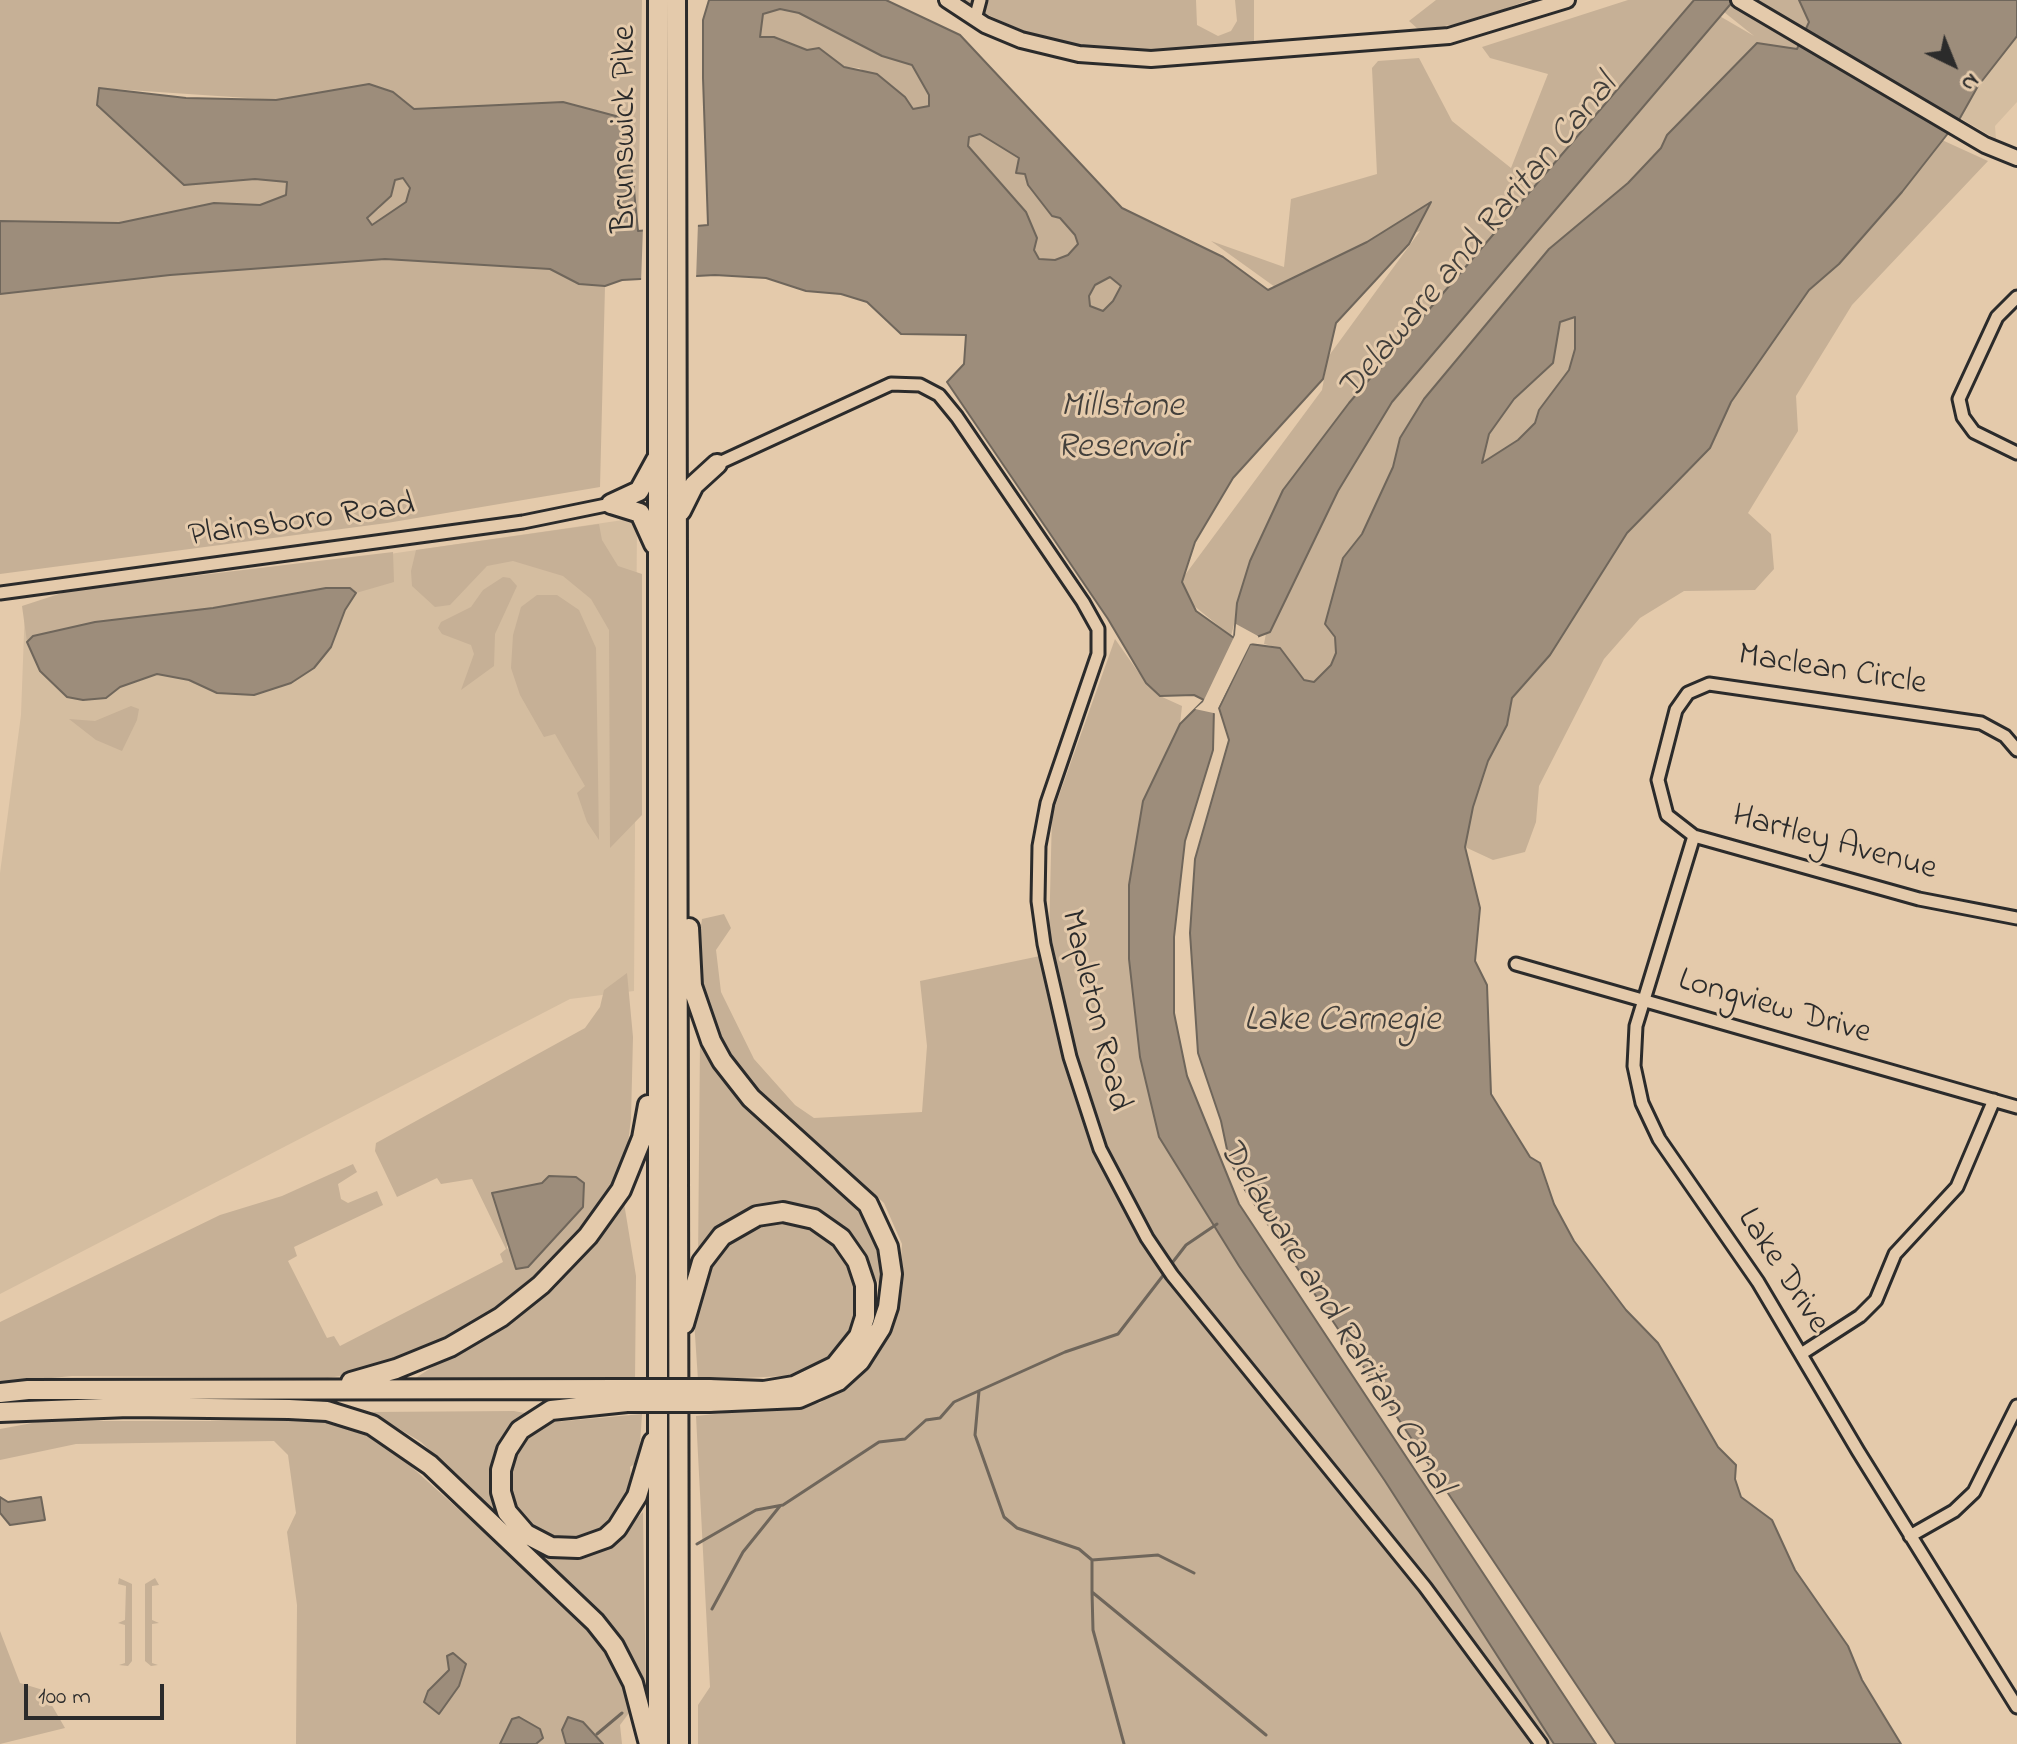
<!DOCTYPE html>
<html>
<head>
<meta charset="utf-8">
<style>
  body { margin:0 }
  #map { position:relative; width:2017px; height:1744px; overflow:hidden; background:#e4caab; font-family:"Indie Flower",sans-serif }
  canvas { display:block }
  .north { position:absolute; left:1913px; top:24px; width:80px; height:80px; -webkit-text-stroke:6px #e4caab; paint-order:stroke; rotate:137deg; font-size:22px; font-weight:700; line-height:32px; text-align:center; color:#2b2b2b }
  .north::after { content:''; display:block; margin:auto; width:28px; height:36px; background:#2b2b2b; clip-path:polygon(50% 0,100% 100%,50% 72%,0 100%) }
  .scale { position:absolute; left:24px; top:1684px; width:140px; height:36px; box-sizing:border-box; border:4px solid #2b2b2b; border-top:0; padding-left:10px; font-size:24px; line-height:28px; white-space:nowrap; color:#2b2b2b; -webkit-text-stroke:6px #e4caab; paint-order:stroke }
</style>
</head>
<body>
<div id="map">
<canvas width="2017" height="1744"></canvas>
<div class="north">N</div>
<div class="scale">100 m</div>
</div>
<script>
const context = document.querySelector('canvas').getContext('2d');
context.lineJoin = 'round';
function fill(path, color) { context.fillStyle = color; context.fill(path, 'evenodd'); }
const toPath = rows => new Path2D(rows.map(r => 'M' + r).join(''));
function trace(path, color, width, dash) { context.strokeStyle = color; context.lineWidth = width; context.lineCap = dash ? 'butt' : 'round'; context.setLineDash(dash || []); context.stroke(path); }
function label(font, color, halo, rows, align = 'center') {
  context.font = font + ' "Indie Flower",sans-serif'; context.lineWidth = 6; context.setLineDash([]); context.textBaseline = 'middle'; context.strokeStyle = halo; context.fillStyle = color; for (const [text, x, y, turn = 0] of rows) {
    context.save(); context.translate(x, y); context.rotate((+turn || 0) * Math.PI / 180); context.textAlign = isNaN(turn) ? turn : align; if (halo) context.strokeText(text, 0, 0); context.fillText(text, 0, 0); context.restore();
  }
}
fill(toPath([
  [2017,36,2017,102,1995,126,1996,139,1960,118,1978,86],
  [637,518,634,991,570,999,0,1294,0,873,21,715,25,607]
]), '#d4bda0');
fill(toPath([
  [0,0,642,0,638,231,563,102,414,109,393,92,369,84,277,100,99,88,184,185,255,179,288,182,286,195,260,205,214,203,119,223,0,221],
  [956,0,1196,0,1197,25,1218,36,1231,31,1237,21,1235,0,1254,0,1254,46,1124,51,1061,43,1023,31],
  [1436,0,1528,0,1475,21,1419,30,1409,21],
  [1628,0,1692,0,1754,36,1724,12,1734,0,1799,0,1809,22,1797,49,1757,43,1667,135,1661,148,1628,183,1549,249,1424,399,1400,438,1393,467,1362,534,1343,558,1325,624,1335,637,1336,653,1331,665,1314,682,1304,680,1280,648,1264,644,1267,628,1237,613,1231,636,1182,596,1182,579,1322,390,1328,357,1420,231,1275,287,1211,241,1284,267,1291,199,1377,174,1372,68,1378,61,1419,58,1452,121,1511,168,1548,74,1490,58,1482,47],
  [780,9,798,12,882,56,912,65,929,95,929,106,913,110,905,97,859,68,844,67,791,43,760,37,763,14],
  [980,134,1019,158,1028,185,1052,216,1060,218,1075,235,1078,244,1068,255,1055,261,1040,259,1034,250,1026,212,968,146,969,136],
  [1942,140,1988,161,1852,305,1796,396,1798,431,1748,513,1771,534,1774,569,1755,590,1684,591,1640,618,1604,659,1539,786,1536,822,1525,852,1493,860,1465,847,1473,807,1488,761,1507,725,1512,698,1550,655,1627,533,1710,448,1731,402,1809,290,1869,229],
  [403,177,410,188,406,202,372,225,367,217,379,209,395,180],
  [385,259,550,269,579,284,605,286,600,487,387,523,0,574,0,294,170,275],
  [1111,276,1121,286,1113,301,1103,311,1090,306,1089,296,1095,285],
  [1575,317,1575,349,1569,370,1539,410,1535,423,1518,440,1482,464,1489,434,1514,399,1553,363,1560,322],
  [599,524,602,540,618,566,642,574,642,815,610,848,609,630,591,599,563,576,513,561,487,566,450,605,435,607,412,586,411,571,416,550],
  [393,552,394,582,356,593,350,588,326,588,213,608,95,622,33,636,27,642,22,606,68,591],
  [503,577,510,578,517,586,495,634,494,666,461,690,474,654,471,645,442,634,438,628,441,622,471,607,483,590],
  [537,595,557,595,579,610,596,648,599,840,587,822,577,793,585,786,555,734,544,737,520,695,511,668,513,635,521,607],
  [1115,639,1146,683,1160,696,1182,706,1180,724,1129,885,1129,959,1140,1057,1239,1266,1385,1481,1554,1744,698,1744,698,1705,710,1687,696,1416,820,1403,871,1364,898,1311,902,1244,884,1203,750,1081,722,1042,705,999,697,953,702,919,724,914,731,928,716,950,721,992,754,1059,795,1105,814,1118,922,1112,927,1046,920,981,1040,956,1049,936,1052,815],
  [131,706,139,709,137,720,122,751,96,740,69,719,95,721],
  [627,973,633,1037,631,1119,627,1151,618,1181,599,1213,526,1289,471,1328,379,1370,328,1378,72,1376,0,1383,0,1322,220,1215,282,1196,353,1164,357,1172,338,1184,341,1199,348,1203,377,1191,383,1205,294,1247,297,1256,288,1261,327,1338,334,1336,340,1346,503,1262,500,1254,506,1249,472,1179,441,1184,437,1178,397,1197,375,1151,376,1143,585,1028,600,1007,604,990],
  [542,1183,582,1207,527,1267,507,1248,506,1230,493,1193],
  [700,1044,733,1092,857,1205,880,1243,881,1287,845,1230,808,1207,762,1207,728,1221,698,1263],
  [624,1203,636,1276,635,1381,451,1386,414,1379,555,1288],
  [777,1215,829,1235,854,1265,859,1308,846,1345,809,1375,698,1380,694,1320,705,1271,731,1240],
  [514,1411,530,1414,503,1440,506,1524,421,1442,371,1412],
  [642,1414,639,1461,630,1467,632,1494,617,1519,589,1540,558,1540,523,1525,506,1486,509,1464,521,1439,543,1423],
  [43,1421,321,1421,342,1423,377,1436,572,1611,603,1647,632,1709,620,1725,622,1744,296,1744,297,1605,287,1532,296,1513,288,1455,274,1441,76,1444,0,1460,0,1429],
  [643,1512,646,1699,521,1541,578,1558,613,1542],
  [119,1578,132,1584,132,1661,128,1666,119,1665,125,1663,125,1625,118,1623,125,1620,126,1586,118,1584],
  [155,1578,159,1585,152,1586,152,1620,159,1623,152,1624,152,1663,158,1665,151,1666,145,1661,145,1584],
  [0,1631,20,1683,43,1690,65,1728,0,1744]
]), '#c6b096');
const water = toPath([
  [709,0,886,0,960,35,1122,208,1223,257,1268,290,1367,242,1431,202,1409,244,1336,323,1323,379,1233,478,1195,542,1182,582,1196,611,1234,638,1237,603,1250,561,1283,490,1349,403,1694,0,1734,0,1392,402,1338,491,1270,632,1246,641,1214,708,1213,750,1185,841,1174,937,1174,1013,1187,1076,1239,1204,1596,1744,1554,1744,1385,1481,1239,1266,1159,1137,1140,1057,1129,959,1129,885,1143,801,1180,724,1204,700,1194,695,1160,696,1146,683,1108,619,947,382,964,364,966,335,901,334,867,302,841,294,806,291,766,278,715,275,622,280,605,286,579,284,550,269,385,259,170,275,0,294,0,221,119,223,214,203,260,205,286,195,287,182,255,179,184,185,97,105,99,88,186,98,276,100,369,84,393,92,414,109,563,102,627,119,638,231,708,225,703,78,703,20,709,0],
  [780,9,799,13,882,56,912,65,929,95,929,106,913,109,905,97,877,74,844,67,819,48,807,50,774,37,760,37,763,14,780,9],
  [980,134,1019,158,1016,173,1025,174,1028,185,1052,216,1060,218,1075,235,1078,244,1068,255,1055,260,1039,259,1034,250,1037,238,1026,212,968,146,969,137,980,134],
  [403,178,410,188,406,202,372,225,367,218,391,196,395,180,403,178],
  [1110,277,1121,286,1113,301,1103,311,1090,306,1089,296,1095,285,1110,277],
  [1799,0,2017,0,2017,36,1978,86,1960,118,1902,192,1839,264,1809,290,1731,402,1710,448,1627,533,1550,655,1512,698,1507,725,1488,761,1473,807,1465,847,1480,908,1475,961,1487,985,1491,1094,1530,1157,1540,1163,1554,1204,1574,1241,1626,1310,1658,1343,1718,1447,1736,1465,1735,1479,1741,1497,1772,1520,1795,1570,1848,1646,1862,1680,1901,1744,1616,1744,1245,1190,1229,1159,1221,1121,1198,1053,1190,933,1195,859,1229,740,1219,708,1250,644,1280,648,1304,680,1314,682,1331,665,1336,653,1335,637,1325,624,1343,558,1362,534,1393,467,1400,438,1424,399,1549,249,1628,183,1661,148,1667,135,1757,43,1797,49,1809,22,1799,0],
  [1575,317,1575,349,1569,370,1539,410,1535,423,1518,440,1482,463,1489,434,1514,399,1553,363,1560,322,1575,317],
  [326,588,350,588,356,593,345,610,331,647,314,668,291,683,254,695,217,693,189,680,157,674,120,687,106,698,83,700,67,697,40,671,27,642,33,636,95,622,213,608,326,588],
  [549,1176,576,1177,584,1183,583,1207,528,1267,516,1269,492,1193,542,1183,549,1176],
  [0,1497,8,1502,41,1497,45,1520,10,1525,0,1513,0,1497],
  [453,1653,466,1664,459,1686,439,1714,424,1702,428,1691,449,1670,447,1656,453,1653],
  [519,1717,540,1729,543,1738,536,1744,500,1744,512,1719,519,1717],
  [568,1717,583,1722,603,1744,566,1744,562,1730,568,1717]
]);
fill(water, '#9d8d7b');
trace(water, '#6f665b', 2);
fill(toPath([
  [698,223,696,280,641,283,643,227],
  [1236,624,1258,636,1259,641,1250,644,1218,708,1218,714,1195,709,1203,702,1235,635]
]), '#e4caab');
trace(toPath([
  [1169,1267,1186,1245,1217,1224],
  [979,1391,975,1435,1004,1517,1017,1528,1079,1549,1092,1560,1092,1592,1266,1735],
  [697,1544,756,1510,783,1505,879,1442,905,1439,926,1420,940,1418,954,1402,1065,1352,1118,1334,1165,1273],
  [1092,1560,1158,1555,1194,1573],
  [1092,1592,1093,1630,1124,1744],
  [712,1609,743,1552,780,1506],
  [597,1734,622,1713]
]), '#6f665b', 3);
const minor = toPath([
  [975,19,980,0],
  [2017,297,1997,317,1959,399,1963,417,1974,432,2017,453],
  [717,464,891,384,920,385,939,395,957,417,1083,602,1098,629,1098,654,1047,803,1039,846,1038,901,1044,944,1070,1057,1100,1149,1147,1238,1172,1275,1425,1587,1541,1744],
  [0,593,523,522,611,504],
  [2017,750,2005,736,1981,723,1709,684,1688,693,1676,710,1658,780,1667,815,1694,836,1919,899,2017,918],
  [1694,836,1636,1026,1634,1066,1642,1103,1659,1139,1758,1282,1858,1451,2017,1707],
  [1516,964,2017,1107],
  [1801,1354,1860,1316,1876,1300,1895,1254,1957,1187,1994,1100],
  [1910,1536,1954,1511,1974,1492,2017,1406]
]);
const tertiary = toPath([
  [947,0,985,25,1021,40,1079,54,1151,59,1449,36,1567,0],
  [1739,0,1985,145,2017,158]
]);
const trunk = toPath([
  [658,0,658,1744],
  [676,0,679,1744],
  [611,504,640,513,654,544],
  [611,504,639,491,656,460],
  [681,511,694,485,717,464],
  [689,928,692,986,711,1041,722,1061,751,1098,868,1204,888,1247,892,1274,888,1307,881,1328,860,1361,838,1381,799,1398,709,1402],
  [684,1324,702,1262,722,1236,757,1216,783,1212,814,1219,841,1238,857,1261,865,1285,865,1317,859,1336,835,1366,794,1386,764,1391,709,1389],
  [351,1382,396,1369,450,1347,501,1317,541,1285,588,1236,621,1190,642,1138,648,1105],
  [0,1393,28,1390,626,1389],
  [627,1402,551,1410,520,1430,507,1450,501,1470,501,1492,507,1512,526,1534,551,1547,578,1548,606,1538,617,1528,637,1496,653,1442],
  [0,1412,129,1407,289,1409,327,1411,372,1425,430,1465,595,1622,614,1646,633,1683,649,1744]
]);
trace(minor, '#2b2b2b', 17);
trace(tertiary, '#2b2b2b', 20);
trace(trunk, '#2b2b2b', 24);
trace(minor, '#e4caab', 11);
trace(tertiary, '#e4caab', 14);
trace(trunk, '#e4caab', 18);
const trunkBridge = toPath([
  [626,1389,709,1389],
  [627,1402,709,1402]
]);
trace(trunkBridge, '#2b2b2b', 24, []);
trace(trunkBridge, '#e4caab', 18);
label('34px', '#2b2b2b', '#e4caab', [
  ["Brunswick Pike",627,129,-90],
  ["Plainsboro Road",302,523,-8],
  ["Maclean Circle",1832,672,9],
  ["Hartley Avenue",1834,845,15],
  ["Longview Drive",1774,1009,16],
  ["Mapleton Road",1093,1011,76],
  ["Lake Drive",1781,1272,57]
]);
label('italic 36px', '#423f3b', '#e4caab', [
  ["Delaware and Raritan Canal",1480,239,-50],
  ["Millstone",1122,409],
  ["Reservoir",1122,450],
  ["Lake Carnegie",1342,1023],
  ["Delaware and Raritan Canal",1333,1318,58]
]);
</script>
</body>
</html>
